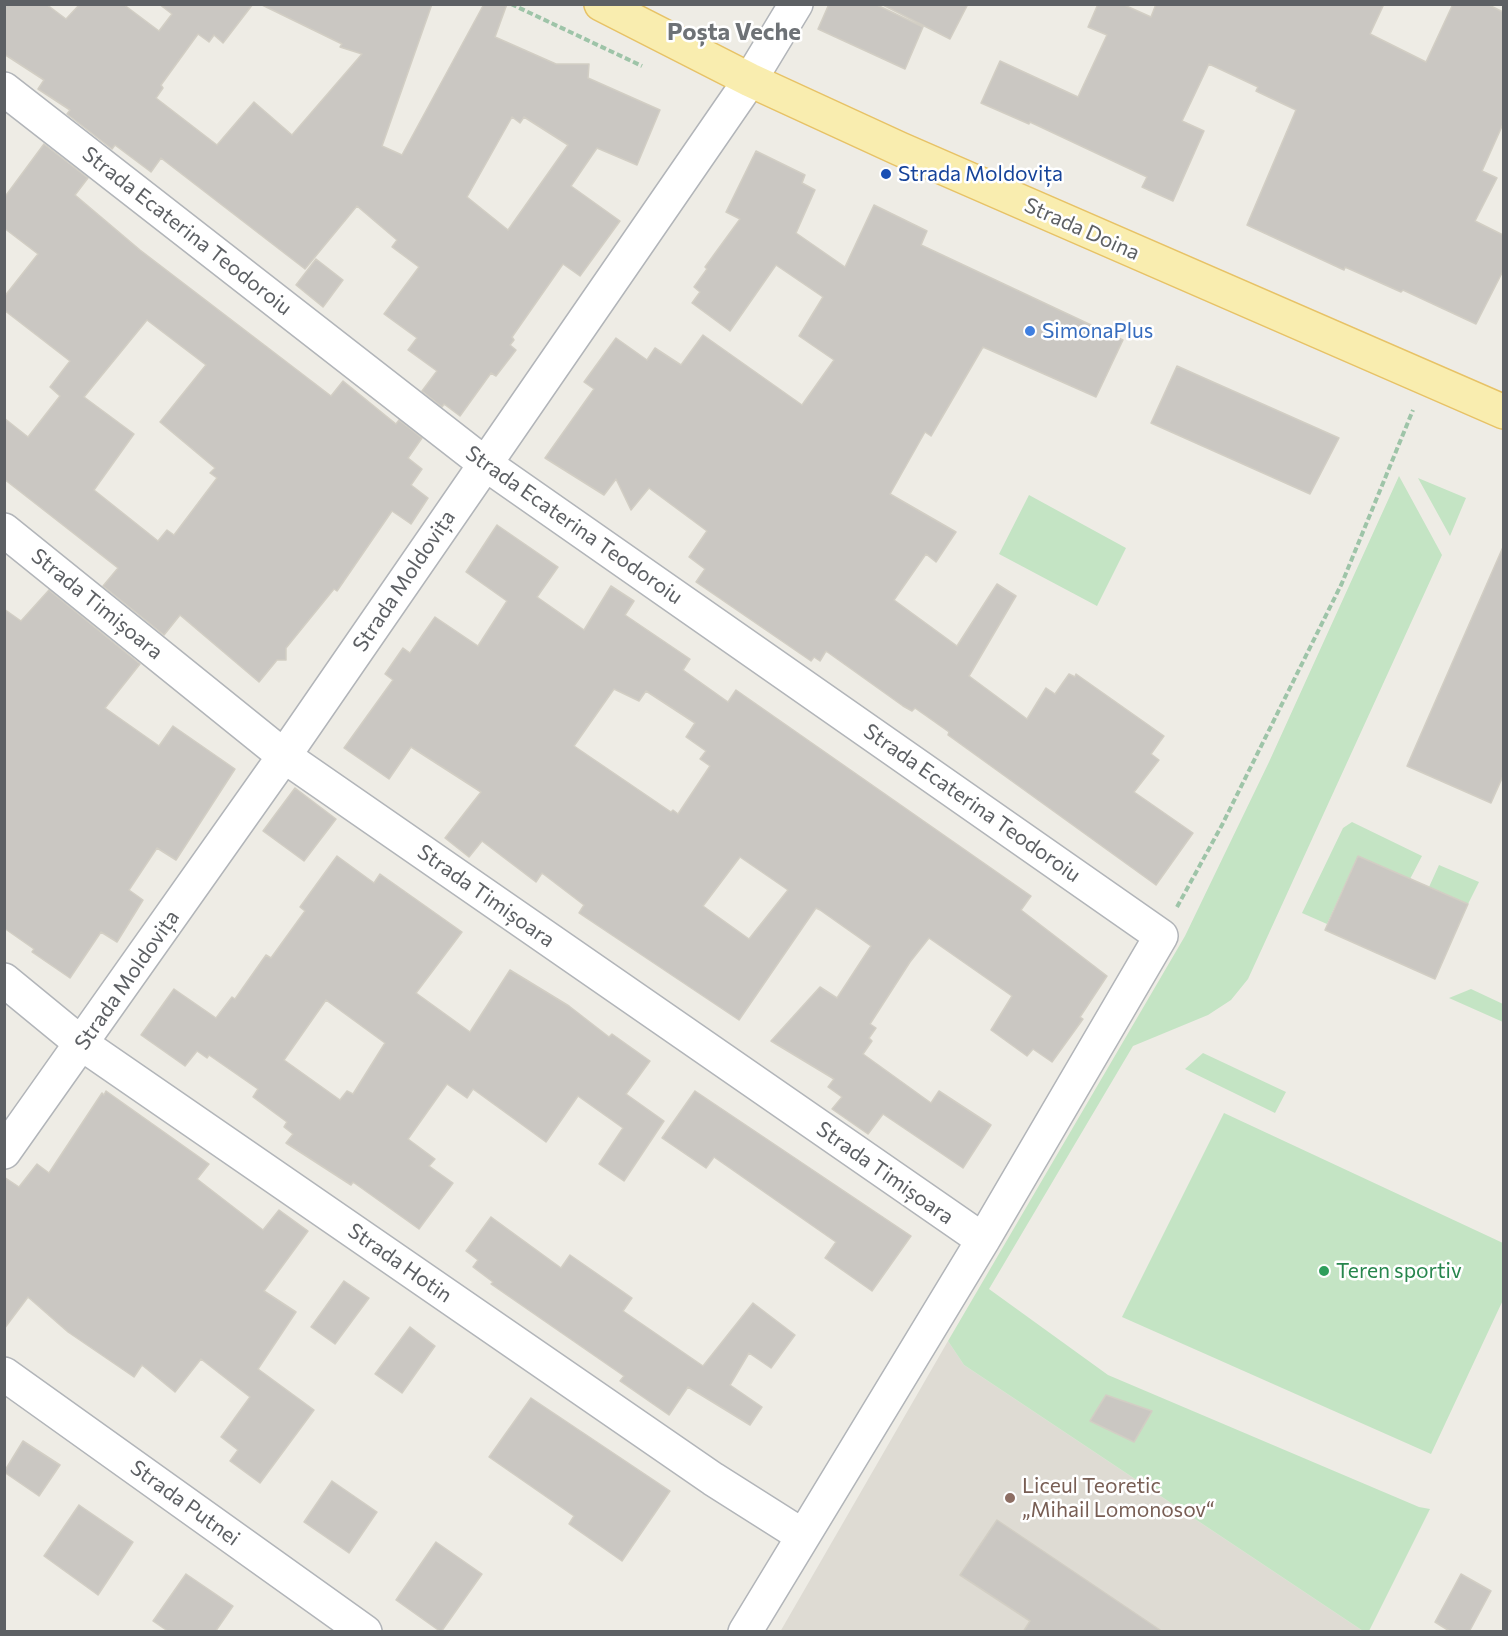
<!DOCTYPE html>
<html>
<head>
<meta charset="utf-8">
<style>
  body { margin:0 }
  #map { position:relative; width:1508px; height:1636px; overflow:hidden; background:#eeece5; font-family:Commissioner,sans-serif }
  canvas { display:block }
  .frame { position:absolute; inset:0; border:6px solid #5d6064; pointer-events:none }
</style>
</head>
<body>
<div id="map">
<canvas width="1508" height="1636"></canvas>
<div class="frame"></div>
</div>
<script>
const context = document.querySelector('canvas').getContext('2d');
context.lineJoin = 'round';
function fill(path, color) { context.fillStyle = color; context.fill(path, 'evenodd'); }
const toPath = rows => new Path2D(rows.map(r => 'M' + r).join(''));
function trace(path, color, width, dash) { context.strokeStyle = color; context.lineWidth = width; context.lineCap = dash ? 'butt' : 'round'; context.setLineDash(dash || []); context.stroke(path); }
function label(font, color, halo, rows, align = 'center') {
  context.font = font + ' Commissioner,sans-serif'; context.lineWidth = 5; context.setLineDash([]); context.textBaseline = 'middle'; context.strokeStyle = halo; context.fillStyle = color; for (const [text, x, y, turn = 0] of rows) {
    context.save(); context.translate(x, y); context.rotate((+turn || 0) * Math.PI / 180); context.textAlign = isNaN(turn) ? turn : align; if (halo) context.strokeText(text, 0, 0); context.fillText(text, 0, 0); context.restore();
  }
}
fill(toPath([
  [948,1341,964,1365,1363,1631,780,1632]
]), '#dedbd3');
fill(toPath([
  [1399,476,1442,555,1248,979,1231,1000,1208,1015,1133,1046,989,1289,1108,1375,1419,1507,1430,1509,1369,1631,1363,1631,964,1365,948,1341,1185,936,1269,762],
  [1418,478,1466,498,1450,536],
  [1029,495,1126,548,1097,606,999,554],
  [1352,822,1422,856,1410,879,1358,856,1327,924,1302,913,1343,828],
  [1439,865,1479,882,1468,904,1429,887],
  [1471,989,1503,1004,1503,1022,1449,998],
  [1203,1053,1286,1092,1275,1113,1185,1069],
  [1224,1113,1503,1243,1503,1300,1431,1454,1122,1317]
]), '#c4e4c4');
const building = toPath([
  [4,4,46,4,66,19,80,4,123,4,159,31,172,14,159,4,253,4,223,43,214,35,209,42,198,34,161,85,163,88,156,98,217,145,254,102,292,135,362,54,340,47,342,44,260,4,432,4,382,146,402,155,484,4,507,4,495,37,556,64,589,64,588,78,660,110,637,165,597,148,571,186,620,221,580,276,563,264,512,337,514,340,510,345,516,350,496,376,491,373,460,416,444,404,442,407,422,391,437,371,408,350,417,338,384,314,419,267,392,247,397,240,357,206,305,269,161,158,151,172,115,145,112,149,67,114,70,110,38,89,44,80,4,54,4,4],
  [512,117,520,123,524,117,568,145,508,230,467,197,512,117],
  [829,4,875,4,923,27,905,69,818,29,829,4],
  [881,4,968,4,950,39,881,4],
  [1098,4,1122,4,1151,17,1156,4,1384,4,1370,34,1426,62,1453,4,1487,4,1503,12,1503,124,1482,171,1497,178,1475,221,1503,235,1503,271,1476,324,1403,290,1401,292,1345,267,1344,270,1247,225,1296,110,1256,91,1258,87,1209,64,1182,121,1204,131,1173,201,1142,187,1147,177,1030,122,1029,124,981,103,1000,61,1078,97,1107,35,1088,27,1098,4],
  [44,144,88,178,75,195,140,250,331,396,343,381,396,424,399,420,422,438,408,458,422,469,411,485,428,498,411,524,392,511,337,591,334,589,286,648,286,660,277,660,259,682,180,615,164,635,103,586,118,568,4,479,4,418,28,437,60,396,50,387,70,361,4,310,4,297,38,254,4,228,4,198,44,144],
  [147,320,206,365,160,422,215,468,210,473,217,478,174,535,167,530,158,541,94,490,134,434,84,397,147,320],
  [756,151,805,175,802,183,815,190,796,233,845,267,874,205,927,231,921,245,1123,340,1096,397,983,347,931,436,925,432,890,494,956,532,936,562,926,554,894,600,957,646,997,584,1016,596,969,676,1027,719,1046,688,1055,694,1069,674,1075,677,1076,674,1164,736,1151,754,1159,760,1134,792,1193,833,1156,885,948,735,949,732,915,708,912,711,903,706,826,651,820,661,814,657,811,661,696,582,705,569,689,557,707,531,649,488,631,510,616,479,604,495,545,458,594,389,584,382,616,338,647,360,655,348,681,365,703,335,802,405,834,360,799,336,823,297,776,265,730,331,692,303,700,292,694,287,707,269,705,267,740,219,726,212,756,151],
  [316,259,343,280,323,307,296,285,316,259],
  [1177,366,1339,438,1310,494,1151,423,1177,366],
  [497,525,558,567,537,597,584,630,611,586,634,601,625,615,690,659,683,670,728,702,736,690,1031,896,1021,910,1107,976,1080,1017,1083,1019,1052,1062,1033,1049,1027,1056,991,1030,1012,996,929,938,910,962,870,1024,876,1028,869,1038,872,1041,863,1054,931,1103,939,1091,991,1125,963,1168,883,1114,868,1134,832,1109,842,1097,828,1087,834,1079,771,1041,820,987,837,998,871,946,820,910,816,908,739,1020,579,913,584,905,542,873,536,882,482,841,469,857,445,838,481,792,411,747,389,779,344,748,393,680,385,674,403,648,410,653,435,617,478,646,507,601,466,572,497,525],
  [614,689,639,701,646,691,695,723,686,737,706,751,700,759,710,766,678,814,673,810,671,812,574,746,614,689],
  [740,857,788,890,749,939,703,906,740,857],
  [1503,547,1503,776,1491,803,1407,766,1503,547],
  [49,590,140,664,105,708,159,746,173,726,235,769,176,860,157,848,129,890,143,900,117,942,101,932,70,978,32,952,34,949,4,928,4,609,21,621,49,590],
  [295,788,336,819,304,861,263,831,295,788],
  [337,856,374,883,380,874,462,932,416,993,470,1032,510,970,569,1006,609,1037,612,1034,650,1061,626,1094,664,1121,624,1181,599,1164,623,1128,578,1096,546,1142,473,1089,467,1098,447,1084,408,1139,435,1159,429,1166,453,1183,419,1229,353,1182,351,1185,286,1143,293,1134,284,1127,287,1122,253,1097,258,1089,209,1055,207,1058,197,1051,185,1066,141,1035,174,989,216,1018,232,997,235,999,266,955,271,958,305,911,300,907,337,856],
  [326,1000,385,1043,353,1094,347,1091,340,1100,284,1060,326,1000],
  [1358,856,1468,904,1435,979,1325,930,1358,856],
  [106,1091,209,1164,197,1179,263,1230,279,1210,308,1231,264,1291,296,1312,258,1369,314,1410,260,1483,230,1461,238,1450,221,1437,250,1397,201,1359,175,1392,142,1365,134,1377,68,1332,28,1297,4,1329,4,1177,19,1187,37,1164,49,1173,102,1093,104,1095,106,1091],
  [695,1091,911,1236,872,1291,825,1258,836,1242,714,1157,706,1168,662,1138,695,1091],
  [491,1217,561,1268,570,1255,632,1298,623,1311,703,1366,753,1303,795,1335,771,1368,749,1353,730,1385,762,1407,750,1425,688,1387,669,1415,620,1381,624,1376,491,1284,493,1282,473,1267,478,1260,466,1251,491,1217],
  [344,1281,369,1298,335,1344,311,1327,344,1281],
  [410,1327,435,1346,402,1393,375,1374,410,1327],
  [1106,1395,1152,1411,1134,1442,1090,1421,1106,1395],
  [531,1398,670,1491,622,1561,569,1524,574,1516,489,1457,531,1398],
  [23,1441,60,1465,39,1496,4,1472,23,1441],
  [332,1481,377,1512,349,1553,304,1522,332,1481],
  [79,1505,133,1542,98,1595,44,1556,79,1505],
  [997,1520,1163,1632,1023,1632,1030,1621,960,1575,997,1520],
  [436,1542,482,1574,441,1632,396,1600,436,1542],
  [186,1574,233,1606,215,1632,169,1632,153,1621,186,1574],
  [1461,1574,1491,1591,1469,1632,1451,1632,1435,1622,1461,1574]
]);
fill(building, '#cac7c2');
trace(building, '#d2cec4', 1.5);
const minor = toPath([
  [4,89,484,463,1161,936,983,1240,745,1632],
  [4,530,284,756,983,1240],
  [4,980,82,1044,713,1479,803,1536],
  [4,1152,284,756,750,80,796,4],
  [4,1374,365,1632]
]);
const major = toPath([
  [601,4,750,80,900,149,1504,412]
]);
trace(minor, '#b2b5b9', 36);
trace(major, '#e7c266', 36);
trace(toPath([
  [511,4,642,66],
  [1177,907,1222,825,1342,583,1413,410]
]), '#9ec4a8', 4, [6, 3]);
trace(minor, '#fff', 33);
trace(major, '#f9edaf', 33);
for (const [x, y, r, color] of [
  [886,174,6,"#1a4fb4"],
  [1030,331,6,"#3f7fe0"],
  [1324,1271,6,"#2e9e5b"],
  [1010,1498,6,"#8d6e63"]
]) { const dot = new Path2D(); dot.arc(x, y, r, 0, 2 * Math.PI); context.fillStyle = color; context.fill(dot); trace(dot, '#fff', 2); }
label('21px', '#164399', '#fff', [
  ["Strada Moldovița",898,174]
], 'left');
label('21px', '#5d6064', '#fff', [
  ["Strada Doina",1082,229,24],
  ["Strada Ecaterina Teodoroiu",187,231,38],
  ["Strada Ecaterina Teodoroiu",574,525,35],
  ["Strada Moldovița",404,581,-56],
  ["Strada Timișoara",97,604,39],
  ["Strada Ecaterina Teodoroiu",972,803,35],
  ["Strada Timișoara",486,896,35],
  ["Strada Moldovița",127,980,-55],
  ["Strada Timișoara",885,1173,35],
  ["Strada Hotin",400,1263,35],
  ["Strada Putnei",185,1503,36]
]);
label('21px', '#366cbe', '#fff', [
  ["SimonaPlus",1042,331]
], 'left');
label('21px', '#27864d', '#fff', [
  ["Teren sportiv",1336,1271]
], 'left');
label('21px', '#785e54', '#fff', [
  ["Liceul Teoretic",1022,1486],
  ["„Mihail Lomonosov“",1022,1510]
], 'left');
label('bold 24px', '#6e7276', '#fff', [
  ["Poșta Veche",734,32]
]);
</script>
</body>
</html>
